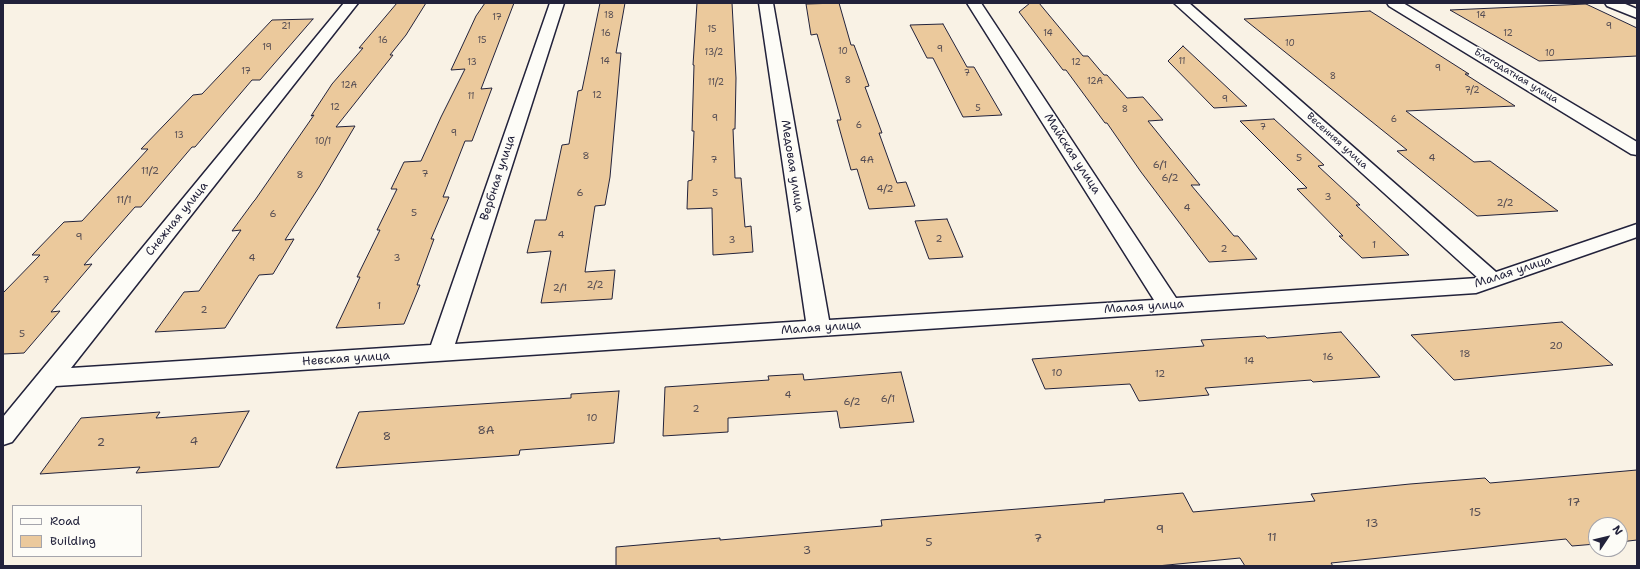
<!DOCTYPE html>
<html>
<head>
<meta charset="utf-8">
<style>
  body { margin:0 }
  #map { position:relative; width:1640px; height:569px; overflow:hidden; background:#f9f2e5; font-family:"Shantell Sans",sans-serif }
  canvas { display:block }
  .frame { position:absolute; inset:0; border:4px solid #22223b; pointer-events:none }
  .legend { position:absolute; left:12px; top:505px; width:130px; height:52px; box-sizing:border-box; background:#fdfcf7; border:1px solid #a5a5ac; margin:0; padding:5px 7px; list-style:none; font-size:12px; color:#22223b }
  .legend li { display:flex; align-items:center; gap:8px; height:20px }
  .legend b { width:20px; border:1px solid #a5a5ac }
  .north { position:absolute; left:1588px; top:517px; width:40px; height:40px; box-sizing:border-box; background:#fdfcf7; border:1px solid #a5a5ac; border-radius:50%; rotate:55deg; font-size:11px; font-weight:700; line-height:16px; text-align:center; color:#22223b }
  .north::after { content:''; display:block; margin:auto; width:14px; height:18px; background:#22223b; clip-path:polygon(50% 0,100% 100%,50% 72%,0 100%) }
</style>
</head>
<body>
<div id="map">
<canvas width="1640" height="569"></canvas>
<div class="frame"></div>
<ul class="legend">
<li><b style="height:5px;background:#fdfcf7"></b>Road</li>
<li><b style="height:11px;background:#ebc99c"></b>Building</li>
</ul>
<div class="north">N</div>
</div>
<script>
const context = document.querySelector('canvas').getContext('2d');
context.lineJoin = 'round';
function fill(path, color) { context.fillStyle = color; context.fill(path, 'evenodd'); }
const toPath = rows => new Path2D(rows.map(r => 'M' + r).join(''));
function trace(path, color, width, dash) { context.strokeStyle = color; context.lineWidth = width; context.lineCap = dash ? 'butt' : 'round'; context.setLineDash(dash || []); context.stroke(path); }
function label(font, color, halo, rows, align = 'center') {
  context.font = font + ' "Shantell Sans",sans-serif'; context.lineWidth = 3; context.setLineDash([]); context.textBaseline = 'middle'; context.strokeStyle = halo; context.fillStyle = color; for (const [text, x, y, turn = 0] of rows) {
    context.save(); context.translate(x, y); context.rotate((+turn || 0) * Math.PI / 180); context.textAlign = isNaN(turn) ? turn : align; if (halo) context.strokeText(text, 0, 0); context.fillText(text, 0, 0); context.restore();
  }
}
const building = toPath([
  [397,3,426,3,406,35,390,55,393,55,336,127,355,126,319,187,285,240,294,239,273,274,259,275,225,328,155,332,184,292,199,291,241,230,232,231,254,201,255,200,314,115,311,116,332,84,363,48,359,48,397,3],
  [485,3,514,3,481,89,492,88,472,141,465,141,443,197,449,197,431,239,434,239,417,285,420,285,404,324,336,328,360,277,357,277,380,230,377,230,397,189,391,189,404,162,421,161,441,117,465,69,451,70,476,16,485,3],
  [600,3,625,3,616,53,621,53,610,177,605,205,595,206,585,272,615,270,612,299,541,303,551,251,527,253,535,220,546,220,562,145,569,144,578,91,582,90,600,3],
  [697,3,732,3,736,78,735,129,733,129,735,178,741,178,745,227,751,226,753,252,713,255,712,208,687,209,688,181,692,180,694,131,692,131,694,65,693,65,697,3],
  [839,3,851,45,854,45,869,86,865,87,882,133,879,133,897,183,906,182,915,206,869,209,857,169,851,170,837,120,841,120,817,34,811,35,806,4,839,3],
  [1030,3,1039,3,1083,56,1088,56,1104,75,1107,75,1127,98,1143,97,1163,120,1148,121,1200,185,1191,185,1234,236,1238,236,1257,259,1209,262,1141,172,1107,123,1105,123,1066,70,1063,70,1019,12,1030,3],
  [1586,4,1637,28,1637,56,1539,61,1450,10,1586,4],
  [1370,11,1469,74,1465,74,1515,106,1406,111,1474,162,1490,161,1558,211,1477,216,1397,151,1407,150,1244,19,1370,11],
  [313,19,260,80,252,80,195,147,192,147,141,207,135,207,84,265,92,264,51,312,60,311,24,353,3,354,3,293,40,255,32,255,64,222,82,221,148,149,141,149,193,95,202,94,272,20,313,19],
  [943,24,967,67,974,67,1002,115,963,117,933,58,927,58,910,25,943,24],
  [1183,46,1247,106,1214,108,1168,61,1183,46],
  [1274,119,1324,165,1318,166,1360,205,1356,205,1409,255,1362,258,1339,236,1343,236,1297,189,1307,188,1240,121,1274,119],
  [947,219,963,257,929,259,915,221,947,219],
  [1562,322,1613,365,1454,380,1411,335,1562,322],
  [1341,332,1380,377,1313,382,1311,380,1205,388,1209,395,1139,401,1130,384,1045,389,1032,359,1204,346,1201,340,1265,336,1267,338,1341,332],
  [901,372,914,422,840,428,837,411,728,418,728,432,663,436,665,387,769,380,768,376,803,374,804,380,901,372],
  [619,391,614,443,520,450,519,455,336,468,359,412,571,398,571,394,619,391],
  [249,411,219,467,136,473,140,467,40,474,81,418,160,412,156,418,249,411],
  [1637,470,1637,540,1620,542,1620,525,1596,525,1596,544,1572,546,1566,539,1331,563,1333,566,1245,566,1240,558,1157,566,616,566,616,547,720,538,720,540,882,526,881,520,1105,502,1104,500,1183,493,1193,512,1315,501,1311,494,1410,484,1485,478,1490,483,1637,470]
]);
fill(building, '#ebc99c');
trace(building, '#22223b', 1);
const street = toPath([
  [344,3,358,3,71,368,431,345,550,3,564,3,455,344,806,321,759,3,773,3,829,320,1154,300,967,3,981,3,1176,298,1478,278,1174,3,1189,3,1496,272,1637,224,1637,237,1476,293,56,386,12,442,3,445,3,417,344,3],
  [1387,3,1403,3,1637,142,1637,155,1631,154,1389,6,1387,3],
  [1605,3,1623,3,1637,9,1637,18,1607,6,1605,3]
]);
trace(street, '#22223b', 3);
fill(street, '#fdfcf7');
label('9px', '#544c53', null, [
  ["18",609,16],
  ["14",1481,16],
  ["17",497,18],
  ["21",286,27],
  ["9",1609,27],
  ["15",712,30],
  ["16",606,34],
  ["14",1048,34],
  ["12",1508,34],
  ["16",383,41],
  ["15",482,41],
  ["10",1290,44],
  ["19",267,48],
  ["9",940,50],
  ["10",843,52],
  ["13/2",714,53],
  ["10",1550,54],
  ["14",605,62],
  ["11",1182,62],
  ["13",472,63],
  ["12",1076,63],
  ["9",1438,69],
  ["17",246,72],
  ["7",967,74],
  ["8",1333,77],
  ["8",848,81],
  ["12А",1095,82],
  ["11/2",716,83],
  ["12А",349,86],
  ["7/2",1472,91],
  ["12",597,96],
  ["11",471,97],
  ["9",1225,100],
  ["12",335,108],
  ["5",978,109],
  ["8",1125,110],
  ["9",715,119],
  ["6",1394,120],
  ["6",859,126],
  ["7",1263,128],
  ["9",454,134],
  ["13",179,136],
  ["10/1",323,142]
]);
label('10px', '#22223b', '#fdfcf7', [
  ["Благодатная улица",1516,76,31],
  ["Весенняя улица",1337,141,42]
]);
label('10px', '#544c53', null, [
  ["8",586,156],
  ["5",1299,158],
  ["4",1432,158],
  ["7",714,160],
  ["4А",867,160],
  ["6/1",1160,165],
  ["11/2",150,171],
  ["7",425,174],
  ["8",300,175],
  ["6/2",1170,178],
  ["4/2",885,189],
  ["6",580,193],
  ["5",715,193],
  ["3",1328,197],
  ["11/1",124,200],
  ["2/2",1505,203],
  ["4",1187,208],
  ["5",414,213],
  ["6",273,214],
  ["4",561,235],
  ["9",79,237],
  ["2",939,239],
  ["3",732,240],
  ["1",1374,245],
  ["2",1224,249],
  ["4",252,258],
  ["3",397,258],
  ["7",46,280],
  ["2/2",595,285],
  ["2/1",560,288],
  ["1",379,306],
  ["2",204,310],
  ["5",22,334],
  ["20",1556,346],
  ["18",1465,354],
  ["16",1328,357],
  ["14",1249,361],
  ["10",1057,373],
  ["12",1160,374],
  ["4",788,395],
  ["6/1",888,399],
  ["6/2",852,402],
  ["2",696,409],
  ["10",592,418]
]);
label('12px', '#22223b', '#fdfcf7', [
  ["Майская улица",1072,154,57],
  ["Медовая улица",792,166,81],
  ["Вербная улица",498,178,-72],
  ["Снежная улица",177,219,-51],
  ["Малая улица",1513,272,-18],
  ["Малая улица",1144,307,-4],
  ["Малая улица",821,328,-4],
  ["Невская улица",346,359,-4]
]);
label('12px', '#544c53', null, [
  ["8А",486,431],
  ["8",387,437],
  ["4",194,442],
  ["2",101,443],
  ["17",1574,503],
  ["15",1475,513],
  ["13",1372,524],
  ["9",1160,530],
  ["11",1272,538],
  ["7",1038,539],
  ["5",929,543],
  ["3",807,551]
]);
</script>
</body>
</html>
